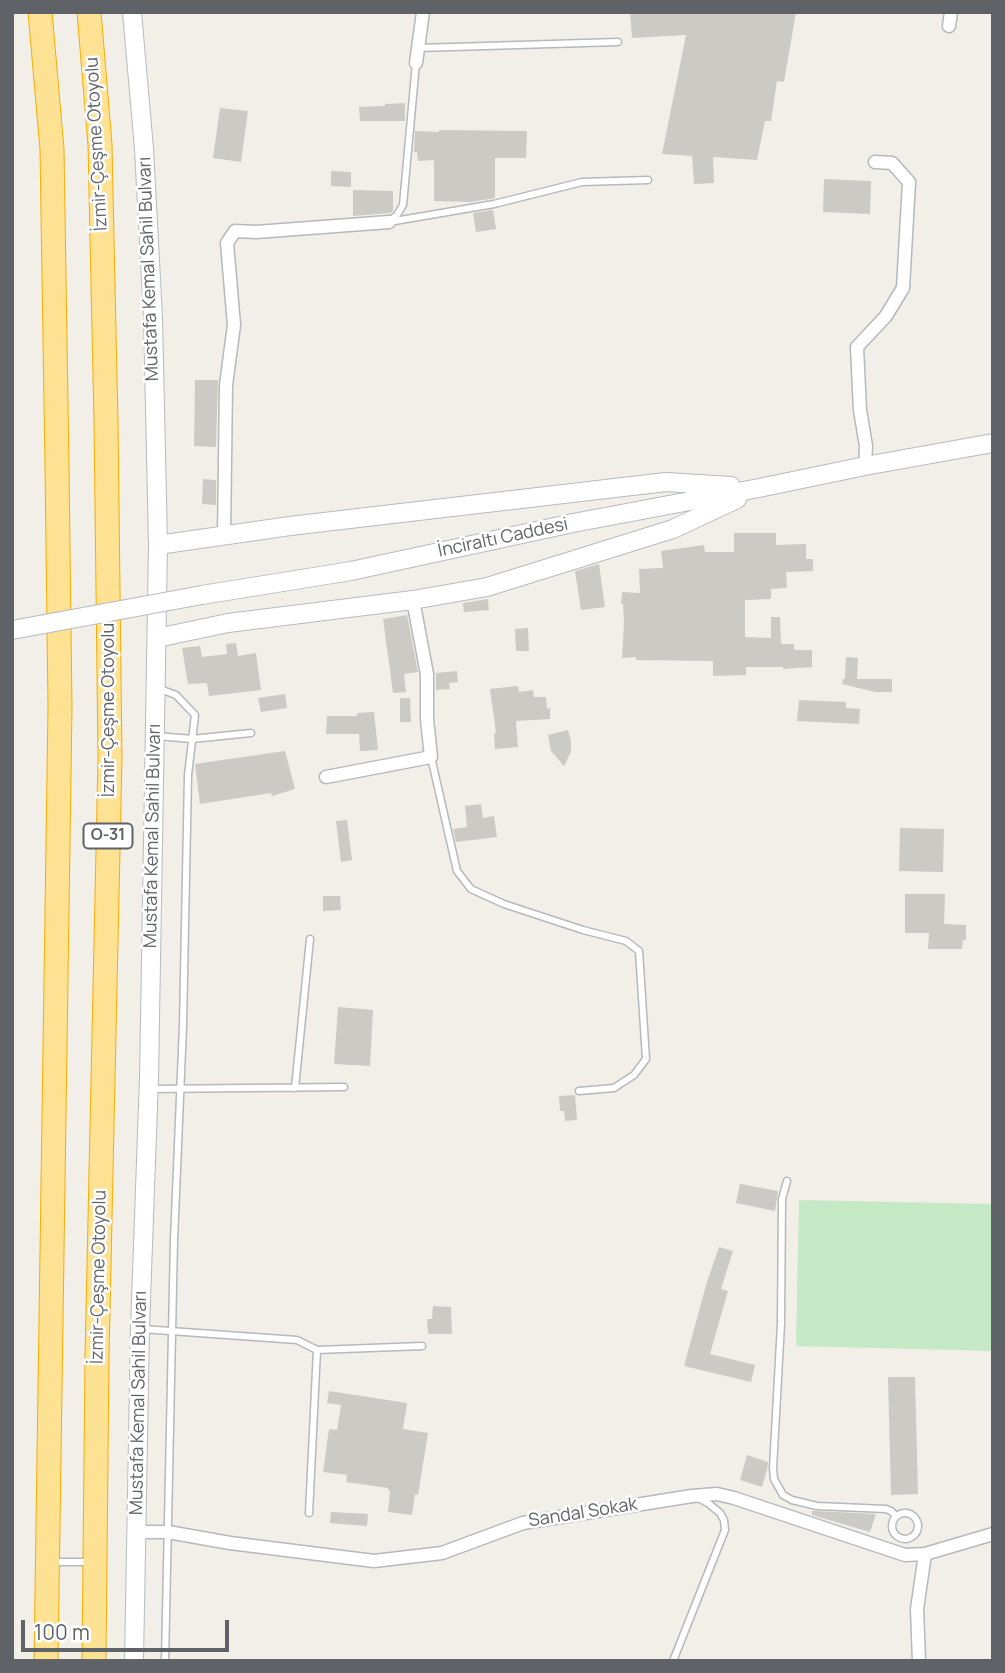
<!DOCTYPE html>
<html>
<head>
<meta charset="utf-8">
<style>
  body { margin:0 }
  #map { position:relative; width:1005px; height:1673px; overflow:hidden; background:#f1efe8; font-family:Manrope,sans-serif }
  canvas { display:block }
  .frame { position:absolute; inset:0; border:14px solid #5f6368; pointer-events:none }
  .scale { position:absolute; left:21px; top:1620px; width:208px; height:32px; box-sizing:border-box; border:4px solid #5f6368; border-top:0; padding-left:9px; font-size:21px; line-height:24px; white-space:nowrap; color:#5f6368; -webkit-text-stroke:5px #fff; paint-order:stroke }
</style>
</head>
<body>
<div id="map">
<canvas width="1005" height="1673"></canvas>
<div class="frame"></div>
<div class="scale">100 m</div>
</div>
<script>
const context = document.querySelector('canvas').getContext('2d');
context.lineJoin = 'round';
function fill(path, color) { context.fillStyle = color; context.fill(path, 'evenodd'); }
const toPath = rows => new Path2D(rows.map(r => 'M' + r).join(''));
function trace(path, color, width, dash) { context.strokeStyle = color; context.lineWidth = width; context.lineCap = dash ? 'butt' : 'round'; context.setLineDash(dash || []); context.stroke(path); }
function label(font, color, halo, rows, align = 'center') {
  context.font = font + ' Manrope,sans-serif'; context.lineWidth = 5; context.setLineDash([]); context.textBaseline = 'middle'; context.strokeStyle = halo; context.fillStyle = color; for (const [text, x, y, turn = 0] of rows) {
    context.save(); context.translate(x, y); context.rotate((+turn || 0) * Math.PI / 180); context.textAlign = isNaN(turn) ? turn : align; if (halo) context.strokeText(text, 0, 0); context.fillText(text, 0, 0); context.restore();
  }
}
fill(toPath([
  [799,1200,993,1204,993,1351,796,1346]
]), '#c5e8c5');
fill(toPath([
  [630,12,796,12,784,82,777,81,771,121,765,121,757,160,713,157,714,183,694,184,692,156,662,154,686,35,632,38],
  [405,103,405,121,360,121,359,107,385,106,385,104],
  [220,108,248,111,241,162,213,158],
  [439,130,527,131,526,158,495,158,495,198,471,202,434,201,434,160,418,161,417,152,414,152,415,131,439,132],
  [331,171,351,172,351,187,331,186],
  [824,179,871,181,870,214,823,212],
  [353,190,393,191,393,211,390,213,353,216],
  [493,210,496,229,476,232,473,213],
  [195,380,218,380,216,447,194,446],
  [203,479,216,480,216,505,202,504],
  [734,533,776,533,776,545,806,544,806,559,813,559,813,571,786,572,787,588,771,589,771,599,745,600,745,637,771,638,771,617,780,617,781,644,794,644,794,650,812,650,812,667,783,669,783,667,746,667,746,675,713,676,713,661,636,660,636,657,622,658,624,623,623,604,621,604,622,592,640,593,639,569,663,568,661,551,704,545,705,552,734,552],
  [599,564,605,607,581,610,575,571],
  [488,599,489,610,464,612,463,603],
  [407,615,418,672,404,674,406,692,393,693,383,619],
  [528,628,529,651,516,651,515,629],
  [236,643,238,656,256,653,261,690,209,696,207,683,188,684,182,648,200,646,202,657,227,654,226,644],
  [846,657,858,658,857,679,892,679,892,692,875,692,842,684,843,679,845,679],
  [457,671,458,682,449,683,450,689,436,690,436,673],
  [518,686,519,692,533,690,534,697,546,697,547,709,550,708,550,719,516,721,518,747,495,749,494,733,496,733,490,689],
  [285,694,287,708,261,712,258,698],
  [400,698,410,698,411,722,400,722],
  [799,700,846,702,846,708,860,709,859,724,797,721],
  [374,712,378,750,360,751,359,734,326,734,327,716,357,716,357,713],
  [568,730,571,741,571,752,564,766,551,751,548,735],
  [285,751,295,789,272,796,271,793,200,804,195,764],
  [481,804,483,818,494,816,497,837,456,842,453,829,467,827,465,806],
  [347,820,352,860,341,862,336,821],
  [900,828,944,829,943,872,899,871],
  [905,894,945,894,944,924,966,925,966,940,963,940,962,949,928,949,929,933,905,933],
  [323,896,340,896,341,910,323,911],
  [338,1007,373,1010,370,1066,334,1064],
  [575,1095,577,1120,565,1121,564,1111,560,1111,559,1096],
  [740,1184,778,1191,775,1211,736,1203],
  [719,1247,733,1251,721,1289,728,1291,710,1354,755,1365,751,1382,684,1366,706,1285],
  [433,1306,451,1307,452,1334,428,1334,427,1319,432,1319],
  [888,1377,915,1377,918,1494,891,1495],
  [329,1391,407,1403,403,1429,428,1433,418,1495,415,1494,412,1515,388,1512,390,1491,388,1490,388,1488,346,1482,347,1475,323,1472,329,1429,337,1430,341,1405,327,1403],
  [747,1455,768,1462,767,1470,762,1487,740,1480],
  [812,1511,816,1511,876,1514,870,1532,812,1515],
  [331,1512,368,1514,367,1526,330,1523]
]), '#cccac5');
const service = toPath([
  [418,48,618,42],
  [391,220,397,215,403,205,416,63],
  [389,222,494,204,582,182,648,180],
  [157,688,176,695,195,715,188,775,183,1026,174,1240,165,1661],
  [157,736,192,739,251,733],
  [431,757,457,871,471,889,504,904,583,930,626,941,639,951,646,1059,634,1075,614,1088,579,1091],
  [295,1088,310,939],
  [151,1089,344,1087],
  [787,1181,782,1199,781,1324,773,1468,774,1479,783,1495,792,1500,817,1506,886,1509,891,1511,896,1516],
  [142,1329,297,1340,317,1350,422,1346],
  '892 1526a13 13 0 1 1 26 0a13 13 0 1 1-26 0Z',
  [309,1513,317,1350],
  [53,1562,91,1562],
  [673,1661,725,1530,724,1520,720,1513,708,1503,700,1499]
]);
const minor = toPath([
  [949,26,951,12],
  [416,63,423,12],
  [865,466,866,446,860,410,857,347,886,316,903,288,909,182,892,163,875,162],
  [224,536,226,385,234,325,227,243,235,231,256,232,389,222],
  [326,777,431,757,427,719,427,674,413,600],
  [136,1532,168,1532,230,1543,374,1561,442,1553,523,1523,692,1496,717,1494,734,1498,905,1555,925,1554,993,1534],
  [919,1661,917,1609,925,1554]
]);
const secondary = toPath([
  [132,12,144,149,153,317,158,545,149,1078,140,1328,134,1661],
  [158,545,290,526,666,482,731,486],
  [202,595,351,571,573,523,759,488,865,466,993,443],
  [157,638,228,623,413,600,487,587,673,529,737,499]
]);
const motorway = toPath([
  [40,12,52,149,57,466,60,707,46,1661],
  [89,12,100,145,106,422,110,758,97,1357,94,1661]
]);
trace(service, '#b5b8bc', 9);
trace(minor, '#b5b8bc', 15);
trace(secondary, '#b6babf', 20);
trace(motorway, '#f9ab00', 25);
trace(service, '#fff', 6);
trace(minor, '#fff', 12);
trace(secondary, '#fff', 18);
trace(motorway, '#fde293', 23);
const secondaryBridge = toPath([
  [12,630,202,595]
]);
trace(secondaryBridge, '#b6babf', 20, []);
trace(secondaryBridge, '#fff', 18);
for (const [x, y, w] of [
  [108,836,49]
]) { const box = new Path2D(); box.roundRect(x - w / 2, y - 12.5, w, 25, 5); context.fillStyle = '#fff'; context.fill(box); trace(box, '#5f6368', 2); }
label('bold 16px', '#5f6368', null, [
  ["O-31",108,836]
]);
label('18px', '#5f6368', '#fff', [
  ["İzmir-Çeşme Otoyolu",97,144,-93],
  ["Mustafa Kemal Sahil Bulvarı",149,269,-92],
  ["İnciraltı Caddesi",503,538,-12],
  ["İzmir-Çeşme Otoyolu",109,710,-90],
  ["Mustafa Kemal Sahil Bulvarı",153,836,-89],
  ["İzmir-Çeşme Otoyolu",99,1277,-89],
  ["Mustafa Kemal Sahil Bulvarı",139,1403,-89],
  ["Sandal Sokak",583,1513,-9]
]);
</script>
</body>
</html>
